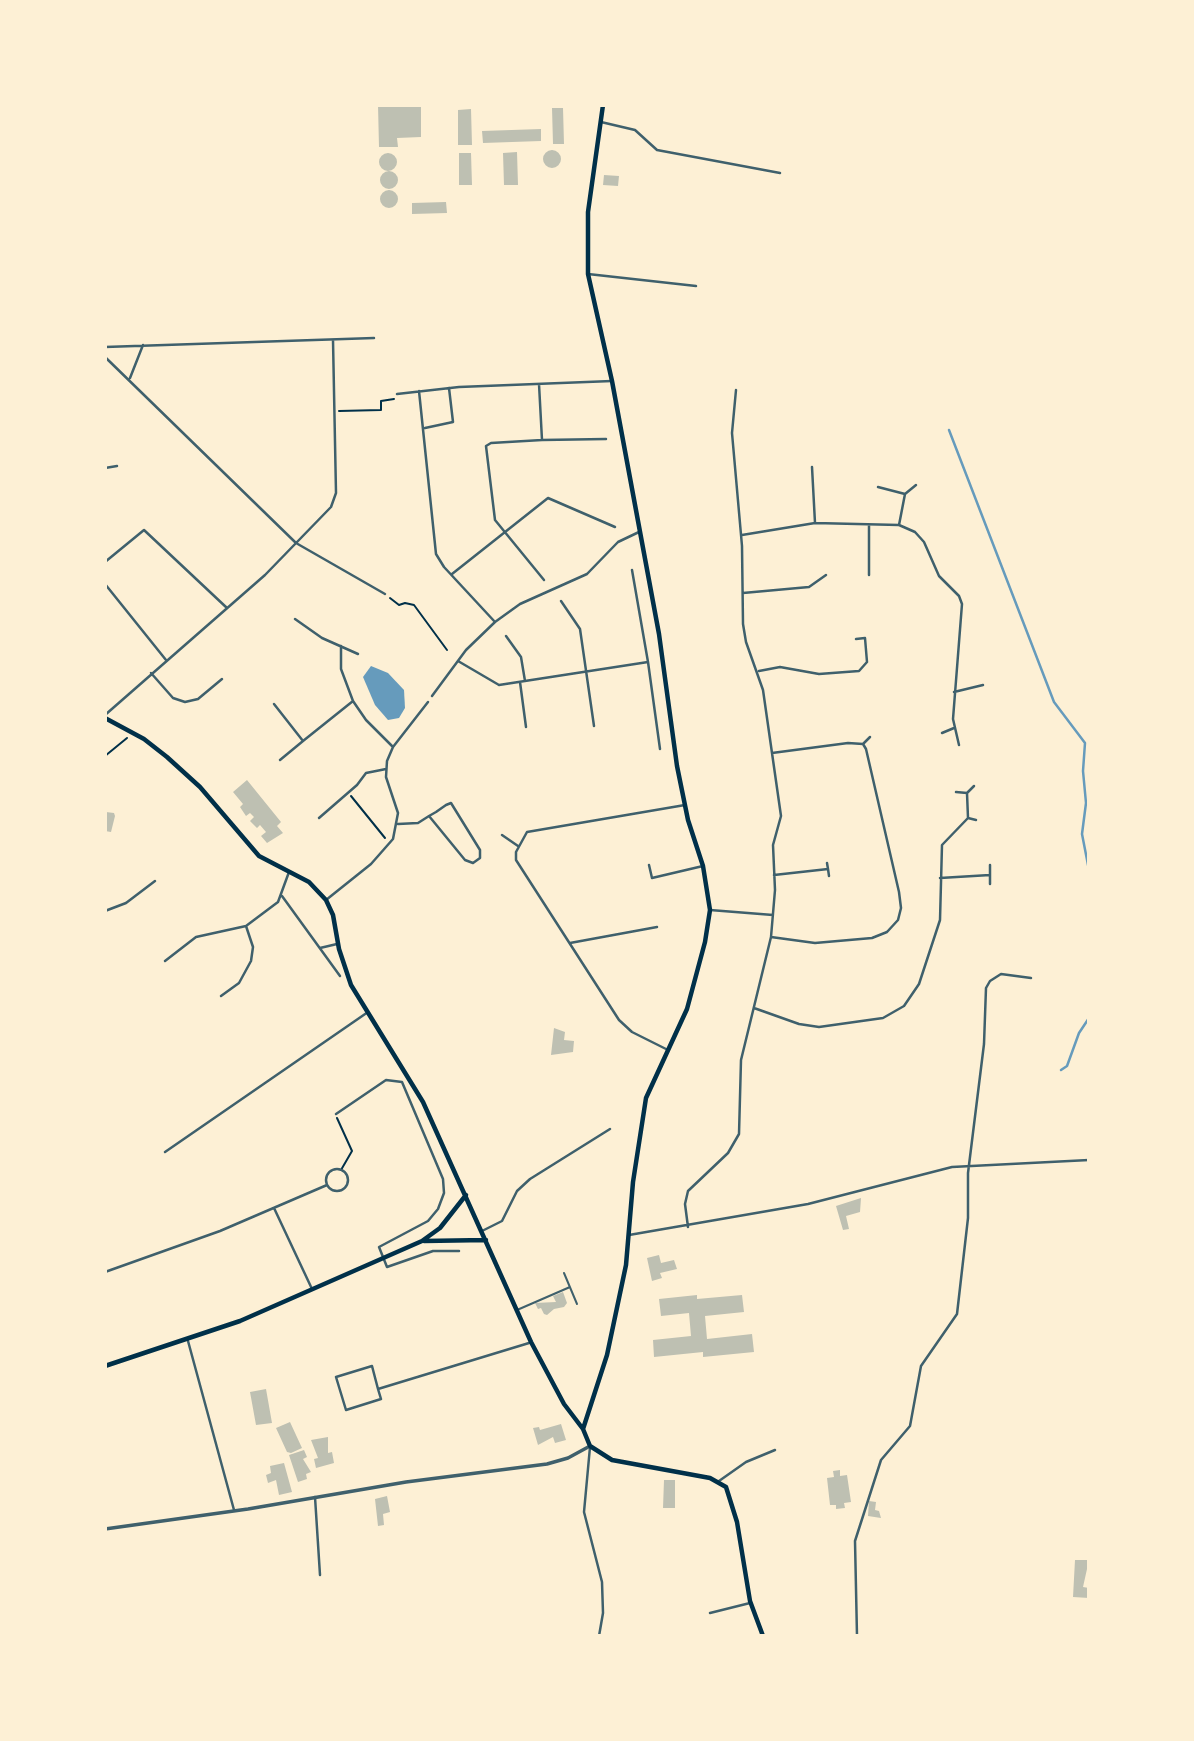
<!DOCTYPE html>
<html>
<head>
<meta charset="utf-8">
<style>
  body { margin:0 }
  #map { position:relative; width:1194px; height:1741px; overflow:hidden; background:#fdf0d5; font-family:"Alegreya Sans",sans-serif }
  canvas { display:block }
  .frame { position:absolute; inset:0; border:107px solid #fdf0d5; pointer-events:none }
</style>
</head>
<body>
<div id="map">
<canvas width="1194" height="1741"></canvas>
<div class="frame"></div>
</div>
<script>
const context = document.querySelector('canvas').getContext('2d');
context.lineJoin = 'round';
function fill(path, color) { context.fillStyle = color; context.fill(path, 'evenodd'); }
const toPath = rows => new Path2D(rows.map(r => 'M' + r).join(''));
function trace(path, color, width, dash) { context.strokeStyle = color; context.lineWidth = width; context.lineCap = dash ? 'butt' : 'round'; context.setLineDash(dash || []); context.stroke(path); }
fill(toPath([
  [371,666,388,673,404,690,405,708,399,718,388,720,375,705,363,677]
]), '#669bbc');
trace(toPath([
  [949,430,1054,702,1085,743,1083,771,1086,803,1082,834,1089,870],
  [1061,1070,1067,1066,1079,1033,1089,1018]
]), '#669bbc', 2.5);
fill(toPath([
  [378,105,421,105,421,137,397,138,398,147,379,147],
  [552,108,563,108,564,144,553,144],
  [471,109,472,145,458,145,458,110],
  [541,129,541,141,483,143,482,131],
  '543 159a9 9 0 1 1 18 0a9 9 0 1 1-18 0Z',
  [517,152,518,185,504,185,503,153],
  [459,153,471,153,472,185,459,185],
  '379 162a9 9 0 1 1 18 0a9 9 0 1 1-18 0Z',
  '380 180a9 9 0 1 1 18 0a9 9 0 1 1-18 0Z',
  [604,175,619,176,618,186,603,185],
  '380 199a9 9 0 1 1 18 0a9 9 0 1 1-18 0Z',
  [446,202,447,213,412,214,412,203],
  [247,780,281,822,277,826,283,833,267,843,261,836,266,832,260,825,257,828,250,821,254,817,250,813,246,816,240,807,243,804,233,792],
  [106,812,114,813,115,816,111,832,105,831],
  [554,1028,565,1032,564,1040,574,1041,573,1052,551,1055],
  [861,1198,860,1212,846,1216,849,1229,843,1230,836,1206],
  [659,1255,661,1263,674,1260,677,1269,660,1273,662,1278,652,1281,647,1258],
  [563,1292,567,1303,564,1307,554,1309,547,1315,544,1314,541,1308,538,1309,535,1303,556,1302,553,1296],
  [697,1295,697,1299,742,1295,744,1312,705,1316,707,1339,752,1334,754,1352,703,1357,703,1352,654,1357,653,1340,691,1336,689,1313,661,1316,659,1299],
  [266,1389,272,1423,256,1425,250,1392],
  [290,1422,302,1448,291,1453,287,1452,276,1428],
  [561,1424,566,1440,555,1443,553,1437,538,1445,533,1428,539,1427,540,1430],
  [328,1437,328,1453,332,1452,334,1463,316,1468,314,1459,318,1458,311,1440],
  [304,1450,307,1457,303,1459,311,1472,306,1474,307,1479,298,1482,289,1455],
  [284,1463,292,1492,279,1495,276,1480,268,1483,266,1475,271,1473,270,1466],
  [840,1470,840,1476,847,1475,851,1502,844,1503,845,1508,836,1509,836,1505,830,1505,827,1478,834,1477,833,1471],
  [664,1480,675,1480,675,1508,663,1508],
  [387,1496,390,1512,383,1514,384,1525,378,1526,375,1499],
  [869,1501,876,1502,875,1510,879,1511,881,1518,868,1516],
  [1075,1560,1089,1560,1083,1587,1089,1588,1089,1598,1073,1597]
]), '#bec0b2');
trace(toPath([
  [339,411,381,410,381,401,394,399],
  [390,598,399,605,405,603,414,605,447,650],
  [105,756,127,738],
  [351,796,385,838],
  [337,1118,352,1151,341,1170]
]), '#003049', 2);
trace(toPath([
  [564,1273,577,1304],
  [517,1310,570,1287]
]), '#3f606c', 2);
trace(toPath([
  [601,122,635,130,657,150,780,173],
  [588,274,696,286],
  [105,347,374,338],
  [105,357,296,543,385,594],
  [130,378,143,345],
  [539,384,542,440],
  [419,391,436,554,444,567,495,622],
  [397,394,459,387,612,381],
  [425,428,453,422,449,388],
  [812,467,815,523],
  [105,468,117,466],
  [878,487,905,494,899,525],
  [905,494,916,485],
  [869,525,869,575],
  [742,535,815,523,899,525,915,532,924,542,939,576,959,596,962,604,953,719,959,745],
  [105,562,144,530,227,608],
  [452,574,548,498,615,527],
  [544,580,495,520,486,446,491,443,542,440,606,439],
  [105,584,166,660],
  [743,593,809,587,826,575],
  [561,601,580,629,594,726],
  [295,619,322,638,358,654],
  [506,636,521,657,525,681],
  [341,646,341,669,353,701,366,720,393,747],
  [458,661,499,685,648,662,632,570],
  [648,662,660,749],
  [759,671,780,667,819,674,859,671,867,662,865,638,856,639],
  [151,673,173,698,185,702,198,699,222,679],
  [520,682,526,727],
  [954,692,983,685],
  [432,696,466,650,495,622,520,604,587,574,618,542,639,532],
  [274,704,303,741,353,701],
  [105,715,265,575,331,507,336,493,333,340],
  [942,733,954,728],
  [863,744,870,737],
  [772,753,848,743,863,744],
  [280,760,303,741],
  [956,792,967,793],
  [319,818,357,785,366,773,386,769],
  [968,818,976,820],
  [398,824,418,823,429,816,436,812,446,805,451,803,480,850,480,858,473,863,465,860,429,816],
  [502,835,518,846],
  [649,865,652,878,703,866],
  [990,865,990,875],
  [828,869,829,876],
  [774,875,828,869,827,863],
  [940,878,990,875,990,884],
  [282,896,340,976],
  [326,900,371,864,393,839,398,813,386,777,387,761,393,747,428,702],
  [710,910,773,915],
  [105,911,126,903,155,881],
  [771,937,815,943,872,938,887,932,898,920,901,908,899,892,866,749,863,744],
  [570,943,657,927],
  [320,948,337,944],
  [165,961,196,937,246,926,278,902,289,872],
  [221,996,239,983,251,961,253,947,246,926],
  [754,1008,799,1024,819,1027,883,1018,904,1006,919,984,940,920,942,845,968,818,967,793,974,786],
  [666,1049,632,1032,619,1020,516,860,516,852,527,832,685,805],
  [336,1114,386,1080,402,1082,443,1179,444,1193,438,1209,428,1221,379,1247,387,1267,433,1251,459,1251],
  [165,1152,368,1012],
  '326 1180a11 11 0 1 1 22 0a11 11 0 1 1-22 0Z',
  [274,1208,312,1289],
  [688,1227,685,1204,688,1191,728,1153,739,1134,741,1060,771,937,775,890,773,845,781,816,763,690,746,642,743,624,742,546,732,433,736,390],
  [482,1231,502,1221,517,1191,530,1179,610,1129],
  [629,1235,808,1204,952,1167,1089,1160],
  [105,1272,220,1231,327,1185],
  [188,1341,234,1510],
  [378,1389,381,1399,346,1410,336,1377,372,1366,378,1389,529,1343],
  [590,1447,584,1512,602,1582,603,1613,599,1636],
  [719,1481,746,1462,775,1450],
  [315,1497,320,1575],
  [710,1613,750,1603],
  [857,1636,855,1541,881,1460,910,1426,921,1366,957,1314,968,1218,968,1173,984,1044,986,988,990,981,1001,974,1031,978]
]), '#3f606c', 2.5);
trace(toPath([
  [105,1529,248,1509,406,1482,547,1464,568,1458,590,1446]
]), '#3f606c', 3.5);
trace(toPath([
  [105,718,144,739,167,757,200,787,259,856,309,882,326,900,333,915,339,949,351,985,423,1102,531,1342,564,1404,583,1429,590,1446,612,1460,710,1478,726,1487,737,1522,750,1601,763,1636],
  [424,1241,486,1240],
  [105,1366,240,1321,422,1241,440,1228,466,1195],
  [583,1429,607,1355,626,1265,633,1182,646,1098,687,1009,705,942,710,910,703,866,688,820,677,766,659,634,612,381,588,274,588,212,603,105]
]), '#003049', 4.5);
</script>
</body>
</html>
